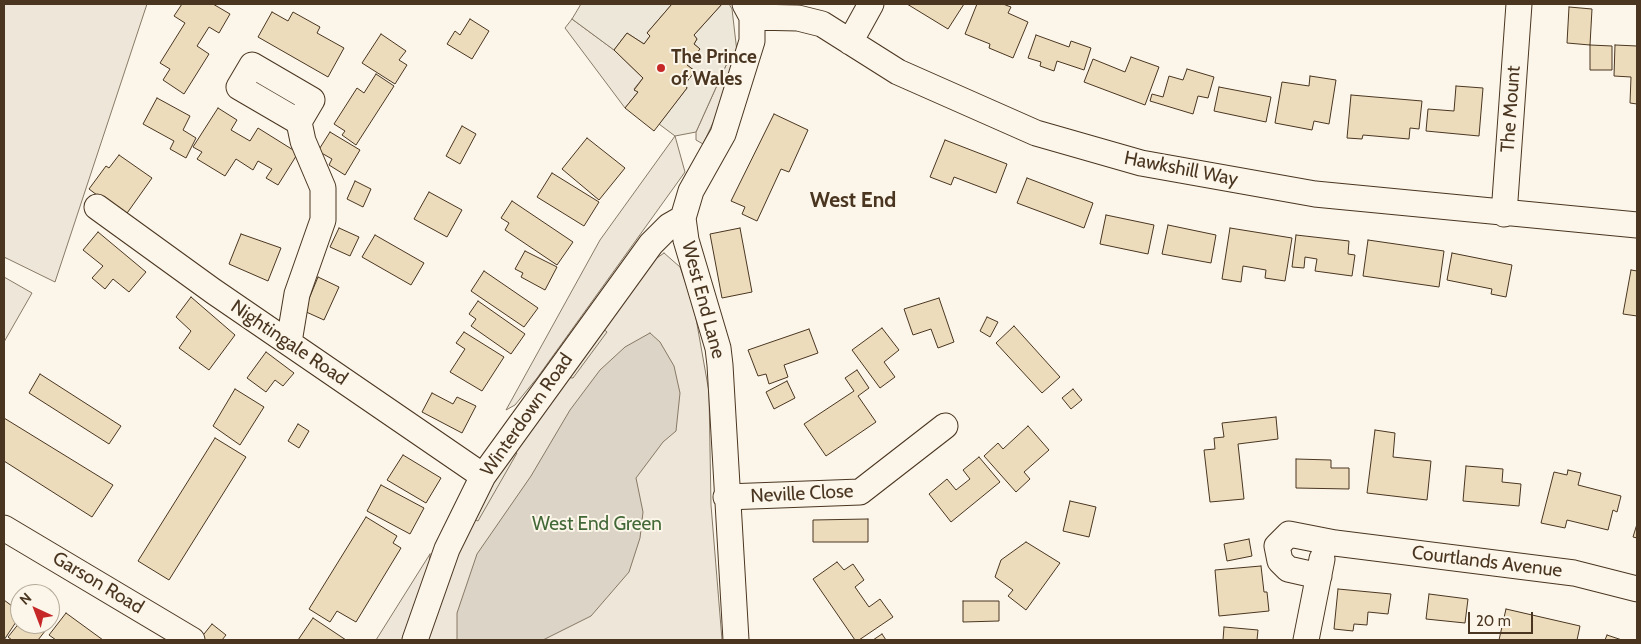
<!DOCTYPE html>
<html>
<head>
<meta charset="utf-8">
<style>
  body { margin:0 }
  #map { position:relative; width:1641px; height:644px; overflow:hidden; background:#fbf6e9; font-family:Cabin,sans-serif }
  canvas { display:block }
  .frame { position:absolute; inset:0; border:5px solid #4a3520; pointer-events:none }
  .north { position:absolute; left:10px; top:584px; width:50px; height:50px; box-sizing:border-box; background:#fbf6e9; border:1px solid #b4a999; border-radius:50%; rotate:317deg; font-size:14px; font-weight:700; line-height:20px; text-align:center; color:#4a3520 }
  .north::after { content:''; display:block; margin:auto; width:18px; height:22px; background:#c62828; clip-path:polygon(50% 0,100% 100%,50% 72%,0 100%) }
  .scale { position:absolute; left:1468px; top:612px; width:65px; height:22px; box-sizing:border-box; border:2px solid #4a3520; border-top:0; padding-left:6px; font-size:15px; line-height:18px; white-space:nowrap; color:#4a3520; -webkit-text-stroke:4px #fbf6e9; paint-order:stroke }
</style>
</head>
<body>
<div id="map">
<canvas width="1641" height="644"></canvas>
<div class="frame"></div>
<div class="north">N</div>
<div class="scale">20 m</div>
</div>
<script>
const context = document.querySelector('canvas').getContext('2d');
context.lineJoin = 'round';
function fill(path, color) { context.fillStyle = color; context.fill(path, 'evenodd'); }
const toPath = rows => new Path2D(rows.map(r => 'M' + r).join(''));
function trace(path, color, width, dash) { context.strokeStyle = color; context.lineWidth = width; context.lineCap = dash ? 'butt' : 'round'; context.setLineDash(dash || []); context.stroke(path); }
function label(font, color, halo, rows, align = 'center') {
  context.font = font + ' Cabin,sans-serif'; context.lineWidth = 4; context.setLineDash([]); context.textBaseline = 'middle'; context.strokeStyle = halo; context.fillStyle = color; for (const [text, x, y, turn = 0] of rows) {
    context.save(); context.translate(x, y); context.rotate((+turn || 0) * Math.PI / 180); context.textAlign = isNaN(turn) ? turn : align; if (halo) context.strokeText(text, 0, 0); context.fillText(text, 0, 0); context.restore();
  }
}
const green = toPath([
  [4,4,147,4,55,282,4,257,4,4],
  [572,19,614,50,643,78,634,89,638,92,625,108,565,28,572,19],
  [732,52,737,52,728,91,703,144,696,140,696,132,732,52],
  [675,136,685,172,537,378,515,405,506,410,600,240,675,136],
  [664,253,680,267,694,307,709,392,711,505,722,640,423,640,485,481,647,265,664,253],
  [4,277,32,293,4,342,4,277],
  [430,554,429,569,403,640,376,640,430,554]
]);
fill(green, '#ede6d9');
trace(green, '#887966', 1);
const parking = toPath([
  [581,4,672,4,647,33,650,36,644,44,627,33,614,50,572,19,581,4],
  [722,4,729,4,732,9,737,52,732,52,696,132,675,136,659,124,687,88,685,84,695,71,687,65,700,49,694,44,697,39,694,35,722,4],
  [601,327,607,332,573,378,563,377,601,327],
  [510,448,517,453,478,521,471,518,510,448]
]);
fill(parking, '#ede7d9');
trace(parking, '#887966', 1);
const water = toPath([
  [650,333,660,342,674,366,680,393,676,431,663,442,636,478,643,512,640,538,629,572,591,616,543,640,457,640,457,613,477,554,531,476,570,410,600,370,625,347,650,333]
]);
fill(water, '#dcd4c6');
trace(water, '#887966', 1);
const building = toPath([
  [182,4,213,4,230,14,219,33,209,27,197,46,209,54,184,94,163,80,170,69,160,63,185,23,174,16,182,4],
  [672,4,722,4,694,35,697,39,694,44,700,49,687,65,695,71,685,84,687,88,654,131,625,108,638,92,634,90,643,78,614,50,627,33,644,44,650,36,647,33,672,4],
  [907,4,964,4,948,29,907,4],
  [977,4,1003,4,1011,7,1008,13,1028,22,1013,58,989,48,990,44,965,34,977,4],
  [1569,7,1592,9,1590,45,1567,43,1569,7],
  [272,12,288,21,293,12,320,27,317,33,344,48,328,77,258,37,272,12],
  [470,19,489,31,472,59,447,44,455,31,460,35,470,19],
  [381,34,406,51,399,60,407,65,395,84,362,63,381,34],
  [1036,35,1069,47,1071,41,1091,48,1084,70,1057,61,1054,71,1040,66,1041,62,1028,58,1036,35],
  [1590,45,1612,46,1612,70,1590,70,1590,45],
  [1615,45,1637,46,1637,104,1630,103,1631,77,1614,76,1615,45],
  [1131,57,1159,67,1145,105,1084,82,1093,59,1125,72,1131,57],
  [1187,69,1214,77,1208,98,1198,96,1193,114,1150,101,1152,94,1163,97,1169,76,1183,80,1187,69],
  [376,74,394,86,356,145,342,135,345,131,334,124,357,88,364,93,376,74],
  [1310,76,1336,80,1329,124,1314,121,1312,130,1275,123,1282,82,1309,86,1310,76],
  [1456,86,1483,88,1479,136,1426,131,1428,109,1454,111,1456,86],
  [1219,87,1271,97,1266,122,1214,111,1219,87],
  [1351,95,1422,101,1419,129,1410,128,1409,139,1363,135,1362,139,1347,138,1351,95],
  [157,98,190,116,183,130,196,138,186,158,170,149,174,141,143,124,157,98],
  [218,108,237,120,231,130,250,141,258,128,298,153,278,185,266,178,272,169,258,161,253,170,236,159,225,176,197,159,202,152,193,147,218,108],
  [774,114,808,130,789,172,781,169,757,221,742,214,745,207,731,201,774,114],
  [462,126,476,134,460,164,446,156,462,126],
  [330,132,360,150,345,175,329,165,332,159,318,151,330,132],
  [587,138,625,168,599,200,562,169,587,138],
  [945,140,1007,164,996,193,954,177,951,185,930,177,945,140],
  [119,155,152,178,125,216,89,189,106,166,109,168,119,155],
  [552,173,599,202,584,226,537,197,552,173],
  [1027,178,1093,203,1084,228,1017,203,1027,178],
  [355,181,371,189,363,207,347,199,355,181],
  [429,192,462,210,447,237,414,219,429,192],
  [512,201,573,242,557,265,505,230,509,223,501,218,512,201],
  [1106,215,1154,225,1148,254,1100,244,1106,215],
  [1168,225,1216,235,1211,263,1162,254,1168,225],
  [339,228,359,237,350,256,330,247,339,228],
  [740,228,752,292,722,298,710,234,740,228],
  [1230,228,1292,238,1285,281,1265,278,1266,270,1243,266,1241,282,1222,279,1230,228],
  [98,232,146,272,129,292,113,279,105,289,92,278,103,266,83,250,98,232],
  [241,234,281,248,268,281,229,264,241,234],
  [375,235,424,263,411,285,362,257,375,235],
  [1296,235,1349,241,1348,254,1355,255,1352,276,1315,271,1317,259,1305,257,1304,268,1292,267,1296,235],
  [1368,240,1444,251,1439,287,1363,276,1368,240],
  [525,251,557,267,545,290,521,277,523,273,515,269,525,251],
  [1452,253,1512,265,1506,297,1491,294,1492,289,1447,280,1452,253],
  [1631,270,1637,271,1637,316,1623,314,1631,270],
  [484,271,538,308,524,327,471,291,484,271],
  [318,277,339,287,324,320,304,311,318,277],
  [191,297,235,335,209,370,179,348,191,331,176,317,191,297],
  [939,298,954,342,938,348,931,329,913,335,904,309,939,298],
  [478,301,525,334,511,354,471,326,476,319,469,314,478,301],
  [987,317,998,322,990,337,980,331,987,317],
  [1014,326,1060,377,1042,393,996,343,1014,326],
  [882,328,899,350,884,362,895,377,880,388,852,350,882,328],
  [809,329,818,353,784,365,788,377,769,384,766,374,758,376,748,350,809,329],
  [464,332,504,357,482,391,450,372,465,349,456,343,464,332],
  [266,352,294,373,283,386,275,380,266,392,247,378,266,352],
  [857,370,869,388,858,396,876,422,826,456,804,424,854,391,845,378,857,370],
  [40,374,121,426,109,444,29,393,40,374],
  [787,381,795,398,774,409,766,392,787,381],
  [235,389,264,407,240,445,213,426,235,389],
  [1073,389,1082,400,1071,409,1062,398,1073,389],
  [432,393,453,404,457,397,476,406,462,433,422,412,432,393],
  [1276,417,1278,439,1238,444,1244,499,1210,502,1204,450,1215,449,1214,438,1224,437,1222,423,1276,417],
  [4,418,113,485,92,517,4,461,4,418],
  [298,424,309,431,299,448,288,441,298,424],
  [1028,426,1049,450,1024,472,1030,479,1016,492,984,456,998,443,1003,449,1028,426],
  [1375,430,1395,433,1393,457,1431,461,1427,500,1367,493,1375,430],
  [215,438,246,457,169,580,138,561,215,438],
  [403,455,441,478,426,503,387,480,403,455],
  [979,457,1000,482,951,522,929,494,947,479,956,490,970,479,963,470,979,457],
  [1296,459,1331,460,1331,468,1349,468,1349,489,1296,488,1296,459],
  [1466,466,1503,469,1502,482,1521,484,1519,506,1463,501,1466,466],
  [1568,470,1581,473,1578,485,1621,496,1617,512,1613,510,1608,530,1567,520,1565,528,1541,523,1554,472,1567,475,1568,470],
  [381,485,424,508,410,534,367,511,381,485],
  [1070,501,1096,507,1089,537,1063,531,1070,501],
  [366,517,397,536,393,543,401,548,356,622,337,611,330,622,309,609,366,517],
  [868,519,868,542,813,542,813,520,868,519],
  [1637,524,1637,538,1633,537,1637,524],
  [1249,539,1252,556,1227,561,1224,544,1249,539],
  [1026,542,1060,563,1026,610,1008,596,1013,590,995,577,1001,560,1026,542],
  [837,562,844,570,853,564,864,580,855,587,869,607,880,599,893,617,859,640,855,640,813,579,837,562],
  [1261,566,1264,592,1267,592,1269,611,1219,616,1215,570,1261,566],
  [1338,589,1391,594,1388,614,1368,612,1367,625,1354,624,1353,631,1334,629,1338,589],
  [1429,594,1468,599,1465,623,1426,619,1429,594],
  [4,600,20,612,20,616,4,640,4,600],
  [963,601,999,601,999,621,963,622,963,601],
  [1506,609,1580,626,1577,640,1499,640,1506,609],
  [66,613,103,640,56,640,49,635,66,613],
  [313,618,346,640,298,640,313,618],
  [50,619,53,621,38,640,12,640,8,637,20,622,20,624,50,624,50,619],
  [212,624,226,635,222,640,202,640,200,639,212,624],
  [1224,627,1258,630,1257,640,1223,640,1224,627],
  [882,634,886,640,873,640,882,634],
  [1607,635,1622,640,1605,640,1607,635]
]);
fill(building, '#ecdcbc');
trace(building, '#4a3520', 1);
const minor = toPath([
  [752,17,798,18,822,24,898,72,1036,133,1141,163,1315,194,1637,225],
  [850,42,871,4],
  [97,207,213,291,483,476],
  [1504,214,1519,4],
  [289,342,297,294,323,220,323,188,303,141,299,122,239,87,252,65,312,100,299,122],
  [726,497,860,492,945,426],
  [4,528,192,640],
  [1319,576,1288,569,1280,561,1277,546,1289,534,1335,543,1574,573,1637,589],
  [415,640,447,549,483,476,651,244,669,226,683,218],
  [736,640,720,365,718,348,686,240,683,218,691,191,723,134,752,41,752,17,745,4],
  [1306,640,1322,559]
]);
trace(minor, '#4a3520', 27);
trace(minor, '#fbf6e9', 25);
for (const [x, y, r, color] of [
  [661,68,5,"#c62828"]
]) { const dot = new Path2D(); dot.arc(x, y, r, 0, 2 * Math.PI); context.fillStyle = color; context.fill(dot); trace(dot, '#fbf6e9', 2); }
label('bold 19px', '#4a3520', '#fbf6e9', [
  ["The Prince",671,57],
  ["of Wales",671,79]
], 'left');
label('19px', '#4a3520', '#fbf6e9', [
  ["The Mount",1511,109,-86],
  ["Hawkshill Way",1181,169,11],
  ["West End Lane",703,300,75],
  ["Nightingale Road",289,343,34],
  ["Winterdown Road",527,415,-55],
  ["Neville Close",802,494,-3],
  ["Courtlands Avenue",1487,562,7],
  ["Garson Road",98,583,31]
]);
label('19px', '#436837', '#fbf6e9', [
  ["West End Green",597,524]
]);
label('bold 21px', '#4a3520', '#fbf6e9', [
  ["West End",853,201]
]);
</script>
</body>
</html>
